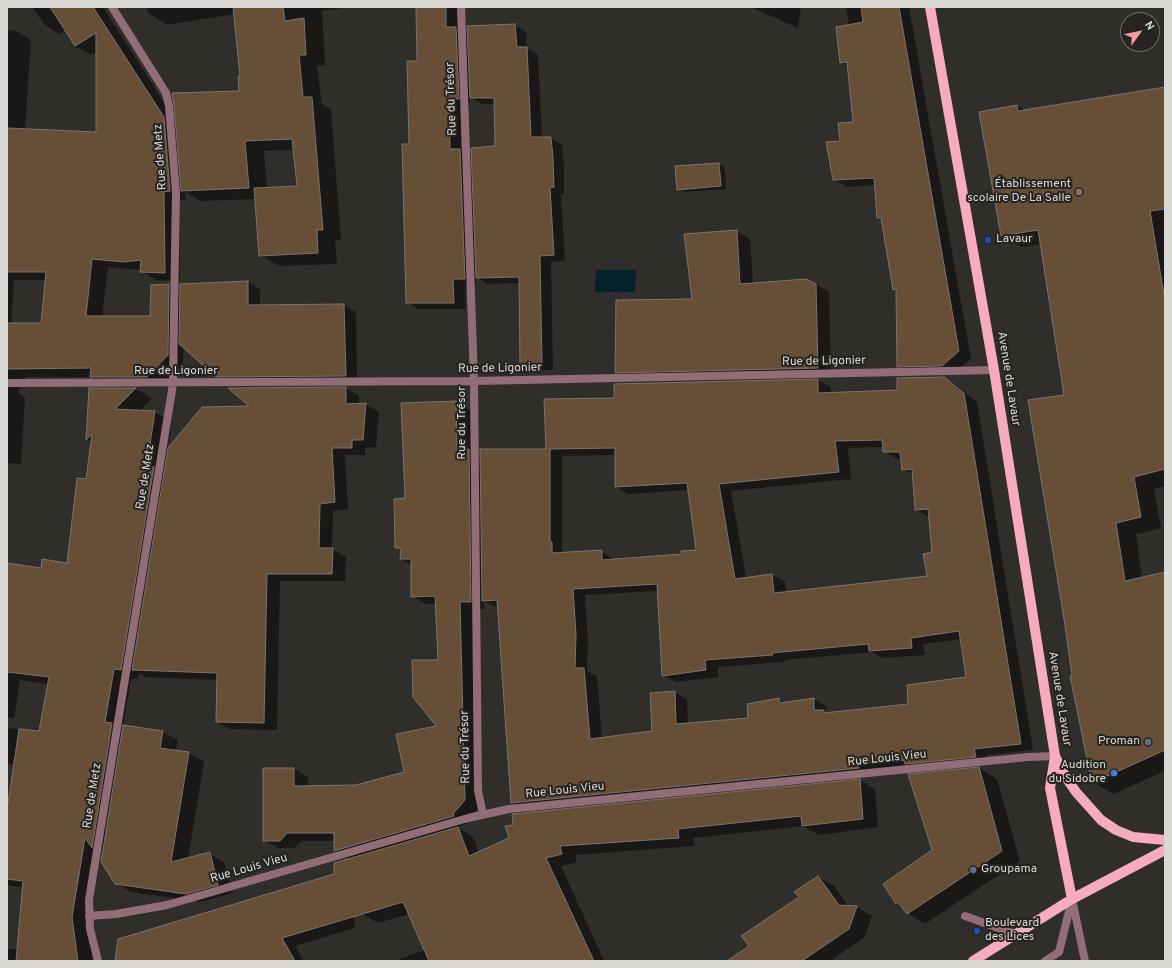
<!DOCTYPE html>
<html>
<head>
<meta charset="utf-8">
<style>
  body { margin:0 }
  #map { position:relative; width:1172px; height:968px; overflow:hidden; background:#302e2a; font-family:Overpass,sans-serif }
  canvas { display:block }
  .frame { position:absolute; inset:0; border:8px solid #d9d8d5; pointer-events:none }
  .north { position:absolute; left:1120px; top:12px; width:40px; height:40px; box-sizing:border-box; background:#262420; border:1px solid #6e6c68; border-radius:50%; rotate:57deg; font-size:11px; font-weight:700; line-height:16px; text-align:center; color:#d9d8d5 }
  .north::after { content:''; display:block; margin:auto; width:14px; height:18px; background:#f39aa7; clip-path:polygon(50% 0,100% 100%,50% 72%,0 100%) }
</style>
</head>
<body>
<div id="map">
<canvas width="1172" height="968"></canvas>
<div class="frame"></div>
<div class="north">N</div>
</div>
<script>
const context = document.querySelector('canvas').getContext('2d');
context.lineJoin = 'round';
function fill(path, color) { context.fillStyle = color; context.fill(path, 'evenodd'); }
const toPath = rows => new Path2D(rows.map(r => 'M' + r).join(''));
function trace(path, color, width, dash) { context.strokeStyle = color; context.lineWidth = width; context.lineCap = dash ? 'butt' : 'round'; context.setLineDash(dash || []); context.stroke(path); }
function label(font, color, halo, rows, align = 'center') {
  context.font = font + ' Overpass,sans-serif'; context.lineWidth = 4; context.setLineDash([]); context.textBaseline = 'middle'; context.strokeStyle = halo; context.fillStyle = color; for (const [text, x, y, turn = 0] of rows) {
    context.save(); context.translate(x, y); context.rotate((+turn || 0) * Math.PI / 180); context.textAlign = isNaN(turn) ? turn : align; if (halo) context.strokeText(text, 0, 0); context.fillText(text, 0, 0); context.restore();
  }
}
fill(toPath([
  [596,270,636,270,635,292,595,292]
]), '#04202a');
fill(toPath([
  [32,7,103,7,177,123,240,92,241,77,235,14,167,25,148,13,147,7,350,7,322,11,325,65,317,66,322,104,331,109,341,240,335,241,337,264,279,266,260,255,256,199,201,201,185,192,186,200,179,200,180,281,156,280,141,270,108,267,102,317,151,317,169,285,181,292,248,282,260,289,260,306,343,305,356,312,357,382,229,383,217,376,184,347,183,364,163,385,107,386,91,377,26,377,25,386,20,387,17,392,25,398,21,464,7,463,7,30,16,31,31,40,25,130,97,133,97,51,91,55,75,46,65,30,59,34,44,24],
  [294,150,298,187,267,189,264,151],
  [14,280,46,280,42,324,11,324],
  [417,7,457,7,458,29,468,35,515,25,526,32,527,48,538,55,542,138,551,138,562,145,564,165,564,194,561,194,565,261,551,262,553,370,532,370,521,363,520,283,488,284,476,277,476,285,465,285,466,309,418,309,407,302,410,145,418,62],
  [470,97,482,104,495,104,496,147,473,157,461,150,460,105,470,105],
  [750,7,801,7,798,28,771,16],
  [846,7,909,7,971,359,955,372,910,373,898,366,897,291,893,289,882,220,878,218,875,185,847,187,834,179,841,142,854,123,848,66,841,62,849,25],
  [1165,88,1165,486,1154,489,1161,528,1136,534,1142,578,1165,573,1165,771,1113,794,1093,782,1073,676,1065,396,1041,244,1022,247,1001,235,1017,106,1025,111],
  [719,164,725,167,726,189,684,192,678,189],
  [737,231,750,239,753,284,816,284,829,292,831,375,629,380,616,372,693,299],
  [943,378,956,385,977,402,1033,750,986,755,988,763,525,810,512,803,498,608,484,601,484,609,474,609,478,808,466,822,467,824,457,827,473,837,479,852,859,780,875,789,878,827,819,835,803,826,693,838,694,846,575,855,577,862,561,866,604,961,394,961,425,950,409,914,378,923,363,914,349,888,355,928,295,946,303,959,298,961,131,961,335,875,349,859,335,850,335,841,302,841,294,848,278,848,264,840,264,769,294,769,308,777,308,787,356,786,405,772,438,726,439,661,437,604,426,604,412,596,412,565,401,559,402,550,396,547,407,499,402,404,456,402,470,410,471,451,481,457,547,450,615,398,818,380,831,387,831,394,898,391],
  [884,447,884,451,897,459,901,459,903,469,914,475,916,510,930,517,933,553,928,577,786,592,785,582,772,575,746,578,731,491,851,479,848,448],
  [616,455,616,487,628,494,689,490,697,551,683,555,614,560,601,551,564,553,562,549,562,456],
  [658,591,663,675,676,682,718,677,718,667,785,662,785,660,872,652,883,658,925,655,923,644,961,639,967,678,909,705,828,713,826,712,826,706,814,699,786,703,779,699,748,705,749,719,688,724,687,699,674,692,653,732,602,738,597,676,587,671,588,642,585,595],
  [346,388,359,396,359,405,365,404,379,412,376,447,365,448,365,455,345,455,348,509,333,511,332,549,346,557,345,581,280,581,277,730,230,729,217,722,218,680,146,677,139,673,138,679,131,679,123,726,163,732,178,740,176,751,189,753,204,761,188,859,209,854,224,862,232,893,202,902,131,892,116,883,101,853,89,927,93,961,7,961,7,949,19,949,24,888,7,885,7,809,15,765,7,764,7,728,39,732,48,684,20,680,14,718,7,717,7,563,42,570,68,564,87,480,91,442,87,439,90,389,136,389,152,398,140,411,155,412,172,422,167,451,202,408,251,407],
  [979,768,997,779,1020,861,925,924,907,913,902,906,897,903,933,851],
  [818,877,834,886,848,906,857,907,872,916,864,938,830,961,729,961,750,947]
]), '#0007');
const building = toPath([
  [50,7,93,7,164,117,170,191,164,192,165,273,140,272,141,260,123,262,92,259,86,316,150,316,151,285,169,284,168,355,147,377,90,377,91,368,7,369,7,323,41,323,46,272,7,272,7,128,96,132,96,33,75,46,50,7],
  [233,7,283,7,285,21,304,18,306,55,299,55,303,97,312,97,323,230,317,230,318,253,259,256,254,188,297,186,292,139,245,141,249,188,181,191,174,105,172,93,239,91,238,76,240,76,233,7],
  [416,7,446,7,446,27,456,27,459,99,449,99,450,149,460,149,465,279,453,279,454,303,406,303,402,144,409,144,407,61,417,61,416,7],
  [861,7,899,7,959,351,942,366,897,367,896,289,893,290,881,218,877,218,874,178,833,180,826,142,840,141,838,123,853,122,847,62,840,63,836,27,863,22,861,7],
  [515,24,517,47,527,47,531,137,551,137,553,158,554,187,550,188,554,255,540,256,542,364,520,364,519,277,476,278,471,148,495,146,494,98,470,98,467,26,515,24],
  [1165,87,1165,209,1150,211,1165,301,1165,469,1134,477,1141,517,1116,523,1125,581,1165,572,1165,750,1092,783,1070,676,1072,675,1064,619,1028,400,1064,395,1038,230,1001,236,979,112,1017,105,1018,111,1165,87],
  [719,163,721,186,677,190,675,166,719,163],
  [737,230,740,284,806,279,816,284,818,368,615,373,616,300,692,299,684,234,737,230],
  [248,281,248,305,344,304,346,376,216,377,179,344,180,284,248,281],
  [944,377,964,393,1021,744,974,749,976,757,905,764,904,760,858,763,859,768,511,803,497,600,482,601,480,449,546,449,544,399,614,398,614,384,818,379,818,393,897,390,897,378,944,377],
  [882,440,883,452,900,452,902,470,912,469,915,510,928,509,932,552,923,554,927,576,774,593,772,574,735,579,719,484,839,472,835,441,882,440],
  [615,448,615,487,687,483,696,550,681,551,682,554,602,560,602,550,552,553,552,542,550,542,550,449,615,448],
  [657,584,662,676,706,670,705,660,773,655,772,653,868,644,869,651,912,648,911,638,959,631,966,677,907,685,908,704,824,713,824,710,814,710,814,698,780,703,779,698,747,704,748,718,676,724,675,691,650,693,652,731,590,739,584,668,575,668,576,634,573,589,657,584],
  [346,387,346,404,366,403,363,440,352,440,352,448,332,448,335,502,320,504,319,548,333,548,332,574,267,574,264,723,216,722,217,673,132,670,168,448,202,407,249,406,228,388,346,387],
  [89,388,136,388,115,409,155,411,145,477,154,466,121,670,114,669,105,722,112,723,92,848,85,838,72,917,78,961,16,961,23,881,7,879,7,810,19,729,39,731,49,677,7,672,7,563,41,568,42,559,67,563,77,478,86,479,92,434,86,440,89,388],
  [456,401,457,449,469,449,471,602,460,602,465,800,453,814,454,816,334,851,334,833,287,833,280,841,263,841,263,768,294,768,294,786,356,785,404,772,396,734,436,726,413,697,412,660,438,660,435,596,411,597,411,559,400,559,401,548,395,548,394,499,405,498,401,403,456,401],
  [123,725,163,731,160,748,189,752,171,862,210,852,218,885,186,894,115,884,101,862,123,725],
  [979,767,1002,851,907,914,898,902,896,904,883,884,932,850,908,774,979,767],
  [860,779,863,819,802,826,801,816,678,829,679,838,560,846,562,854,546,858,594,961,429,961,403,902,282,938,295,961,115,961,118,939,334,874,334,863,458,827,469,856,509,838,505,826,513,825,512,814,860,779],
  [818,876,839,905,857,906,849,929,802,961,727,961,749,946,741,936,799,897,794,892,818,876]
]);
fill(building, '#664e37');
trace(building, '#797470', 1);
trace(toPath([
  [965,916,1015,934],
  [1045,961,1059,952,1072,899]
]), '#926d77', 8);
trace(toPath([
  [461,7,474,381,478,791,483,814],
  [7,383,474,381,994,370],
  [1072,899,1085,961],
  [89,916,116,914,167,905,468,818,509,809,1028,757,1055,756],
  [98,961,90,929,89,900,173,384,175,251,176,193,169,106,166,93,112,7]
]), '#926d77', 8);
trace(toPath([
  [930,7,994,370,1055,756,1065,776,1076,792,1101,820,1116,830,1133,837,1165,840],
  [1055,756,1050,788,1072,899],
  [973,961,1072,899,1165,850]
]), '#f6abc0', 10);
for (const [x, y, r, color] of [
  [1079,192,4,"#8d6e63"],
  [988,240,4,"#1a4fb4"],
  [1148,742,4,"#5c6f8a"],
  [1114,773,4,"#3f7fe0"],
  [973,870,4,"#5c6f8a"],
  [977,931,4,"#1a4fb4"]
]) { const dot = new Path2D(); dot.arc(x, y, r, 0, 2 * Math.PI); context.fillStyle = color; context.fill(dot); trace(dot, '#262420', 1.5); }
label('12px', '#d9d8d5', '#262420', [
  ["Rue du Trésor",452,99,-92],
  ["Rue de Metz",161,157,-94],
  ["Rue de Ligonier",824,362,-1],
  ["Rue de Ligonier",500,369,-1],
  ["Rue de Ligonier",176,372],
  ["Avenue de Lavaur",1008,379,81],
  ["Rue du Trésor",463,423,-90],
  ["Rue de Metz",146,477,-81],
  ["Avenue de Lavaur",1059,699,81],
  ["Rue du Trésor",466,747,-91],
  ["Rue Louis Vieu",887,759,-6],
  ["Rue Louis Vieu",565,791,-6],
  ["Rue de Metz",93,796,-81],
  ["Rue Louis Vieu",249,869,-16]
]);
label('12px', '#d9d8d5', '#262420', [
  ["Établissement",1071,185],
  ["scolaire De La Salle",1071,199],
  ["Lavaur",996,240,"left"],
  ["Proman",1140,742],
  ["Audition",1106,766],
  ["du Sidobre",1106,780],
  ["Groupama",981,870,"left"],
  ["Boulevard",985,924,"left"],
  ["des Lices",985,938,"left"]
], 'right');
</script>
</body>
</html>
